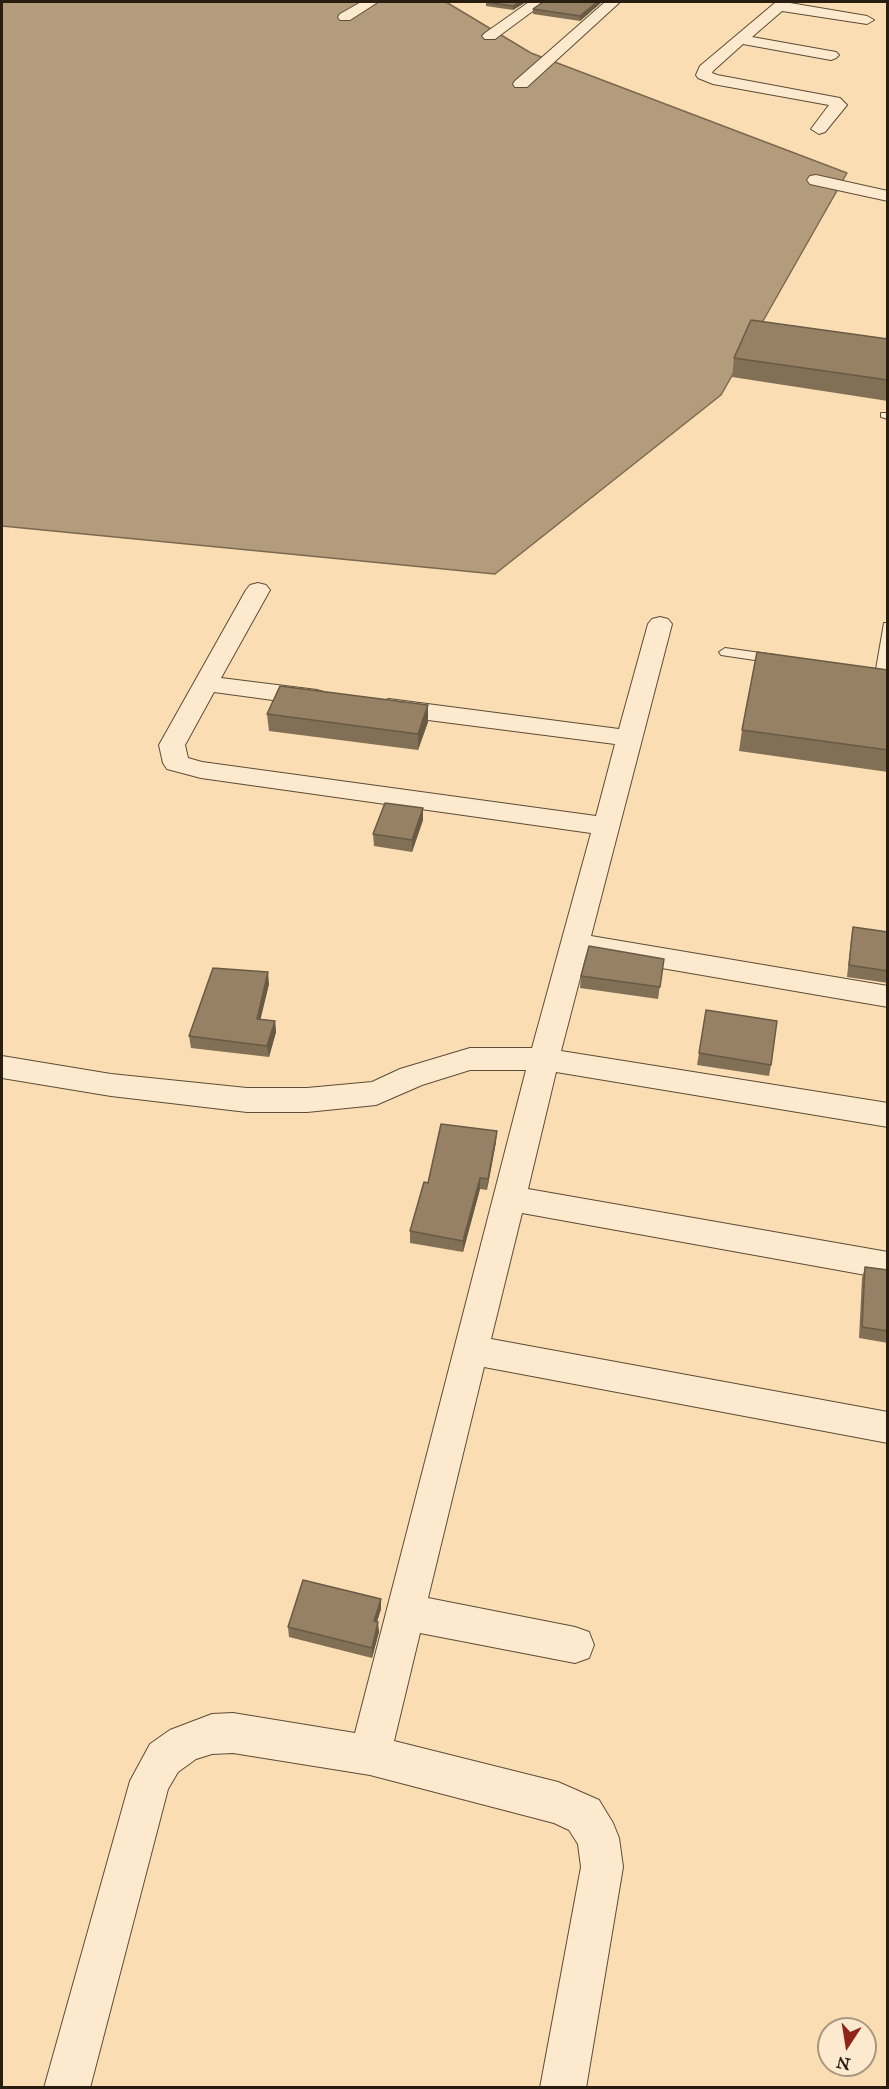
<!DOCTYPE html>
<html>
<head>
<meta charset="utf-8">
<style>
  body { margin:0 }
  #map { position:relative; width:889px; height:2089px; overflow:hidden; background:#fbddb3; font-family:"IM FELL Great Primer",serif }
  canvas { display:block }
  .frame { position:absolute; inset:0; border:3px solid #281d0e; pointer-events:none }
  .north { position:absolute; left:817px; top:2017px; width:60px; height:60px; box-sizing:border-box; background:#fce9ce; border:2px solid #a79781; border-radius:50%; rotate:192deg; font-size:16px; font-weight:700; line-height:24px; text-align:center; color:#281d0e }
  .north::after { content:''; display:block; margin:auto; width:21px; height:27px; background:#8f2418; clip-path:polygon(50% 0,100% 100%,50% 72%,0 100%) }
</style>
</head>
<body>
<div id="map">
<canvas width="889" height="2089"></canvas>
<div class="frame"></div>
<div class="north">N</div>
</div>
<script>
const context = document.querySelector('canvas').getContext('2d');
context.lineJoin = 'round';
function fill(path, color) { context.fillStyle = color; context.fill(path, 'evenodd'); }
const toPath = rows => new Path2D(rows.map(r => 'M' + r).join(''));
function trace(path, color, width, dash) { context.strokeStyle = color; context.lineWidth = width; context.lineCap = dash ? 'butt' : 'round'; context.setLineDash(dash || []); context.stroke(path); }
const water = toPath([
  [2,2,446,2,531,53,847,173,721,395,495,574,2,526,2,2]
]);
fill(water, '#b39c7b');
trace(water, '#7b694f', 1.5);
const lane = toPath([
  [881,413,888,413,888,419,881,417,881,413],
  [884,623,888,623,888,672,885,678,881,679,875,675,884,623],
  [725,648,775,655,781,659,775,663,721,655,719,652,725,648]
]);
const street = toPath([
  [361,2,378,2,350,20,340,20,338,17,340,14,361,2],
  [529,2,545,2,495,39,485,39,482,36,485,33,529,2],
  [605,2,620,2,527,87,515,87,513,84,515,81,605,2],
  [776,2,791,2,790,3,867,16,874,20,867,24,782,11,752,37,836,52,839,55,836,58,831,60,743,44,713,71,712,73,717,75,840,98,847,105,825,132,819,134,811,129,829,105,713,84,698,78,696,75,700,66,776,2],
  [816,175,888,191,888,201,810,184,807,180,810,176,816,175],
  [258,583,266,585,270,590,221,678,317,690,326,693,329,698,326,703,317,706,214,692,185,745,188,758,202,762,596,816,615,744,389,715,380,712,377,707,380,702,389,699,619,729,648,624,652,619,660,617,668,619,672,624,591,936,888,986,888,1007,586,955,561,1051,888,1103,888,1127,556,1072,528,1189,888,1252,888,1279,522,1213,491,1339,888,1412,888,1443,484,1367,428,1598,575,1627,589,1632,594,1645,589,1658,575,1663,420,1633,394,1741,558,1782,599,1800,613,1823,619,1838,623,1867,586,2088,540,2088,581,1867,578,1844,569,1830,554,1823,370,1775,233,1753,212,1754,196,1759,178,1772,168,1789,90,2088,44,2088,130,1781,150,1744,170,1730,212,1714,233,1713,355,1733,526,1070,470,1070,422,1085,376,1105,307,1112,247,1112,111,1096,2,1078,2,1056,111,1074,247,1088,307,1088,372,1082,400,1069,470,1048,532,1048,591,833,201,778,167,769,163,763,159,745,246,590,250,585,258,583]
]);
trace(lane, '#5d4d37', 2);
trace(street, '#5d4d37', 2);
fill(lane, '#fce9ce');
fill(street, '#fce9ce');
fill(toPath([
  [486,2,526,2,513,10,486,6],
  [543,2,602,2,580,21,533,14,533,9],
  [888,339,888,401,732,377,734,358],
  [888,670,888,772,739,751,742,730],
  [267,714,428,722,418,750,269,731],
  [423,808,423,820,412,852,374,846,373,834],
  [853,927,888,932,888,983,847,977,851,939],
  [664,959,658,999,580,988,581,976],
  [269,984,260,1019,275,1021,276,1032,269,1057,191,1048,189,1036],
  [706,1010,771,1065,769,1076,697,1065],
  [496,1142,487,1190,480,1189,463,1252,410,1243,410,1231,428,1183],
  [865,1267,888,1270,888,1343,859,1338,862,1278],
  [381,1609,377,1622,379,1632,372,1658,289,1637,288,1627]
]), '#816f56');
fill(toPath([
  [519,2,526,2,513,10,513,6],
  [597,2,602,2,580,21,580,16],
  [428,705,428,722,418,750,418,734],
  [423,808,423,820,412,852,412,840],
  [268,972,269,984,258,1030,257,1019],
  [275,1021,276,1032,269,1057,267,1046],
  [497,1131,496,1142,487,1190,488,1179],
  [480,1178,480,1189,463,1252,463,1241],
  [381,1599,381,1609,374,1631,374,1621],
  [378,1622,379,1632,372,1658,372,1648]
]), '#695a46');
const building = toPath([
  [486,2,519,2,513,6,486,2],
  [543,2,597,2,580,16,533,9,543,2],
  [751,320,888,339,888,380,734,358,751,320],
  [757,652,888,670,888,750,742,730,757,652],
  [280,686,428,705,418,734,267,714,280,686],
  [385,803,423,808,412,840,373,834,385,803],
  [853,927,888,932,888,971,849,965,853,927],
  [589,946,664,959,660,987,581,976,589,946],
  [213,968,268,972,257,1019,275,1021,267,1046,189,1036,213,968],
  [706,1010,777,1021,771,1065,699,1053,706,1010],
  [441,1124,497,1131,488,1179,480,1178,463,1241,410,1231,424,1182,428,1183,441,1124],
  [865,1267,888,1270,888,1331,862,1327,865,1267],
  [303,1580,381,1599,374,1621,378,1622,372,1648,288,1627,303,1580]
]);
fill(building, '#968164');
trace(building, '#695a46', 1.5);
</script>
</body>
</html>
